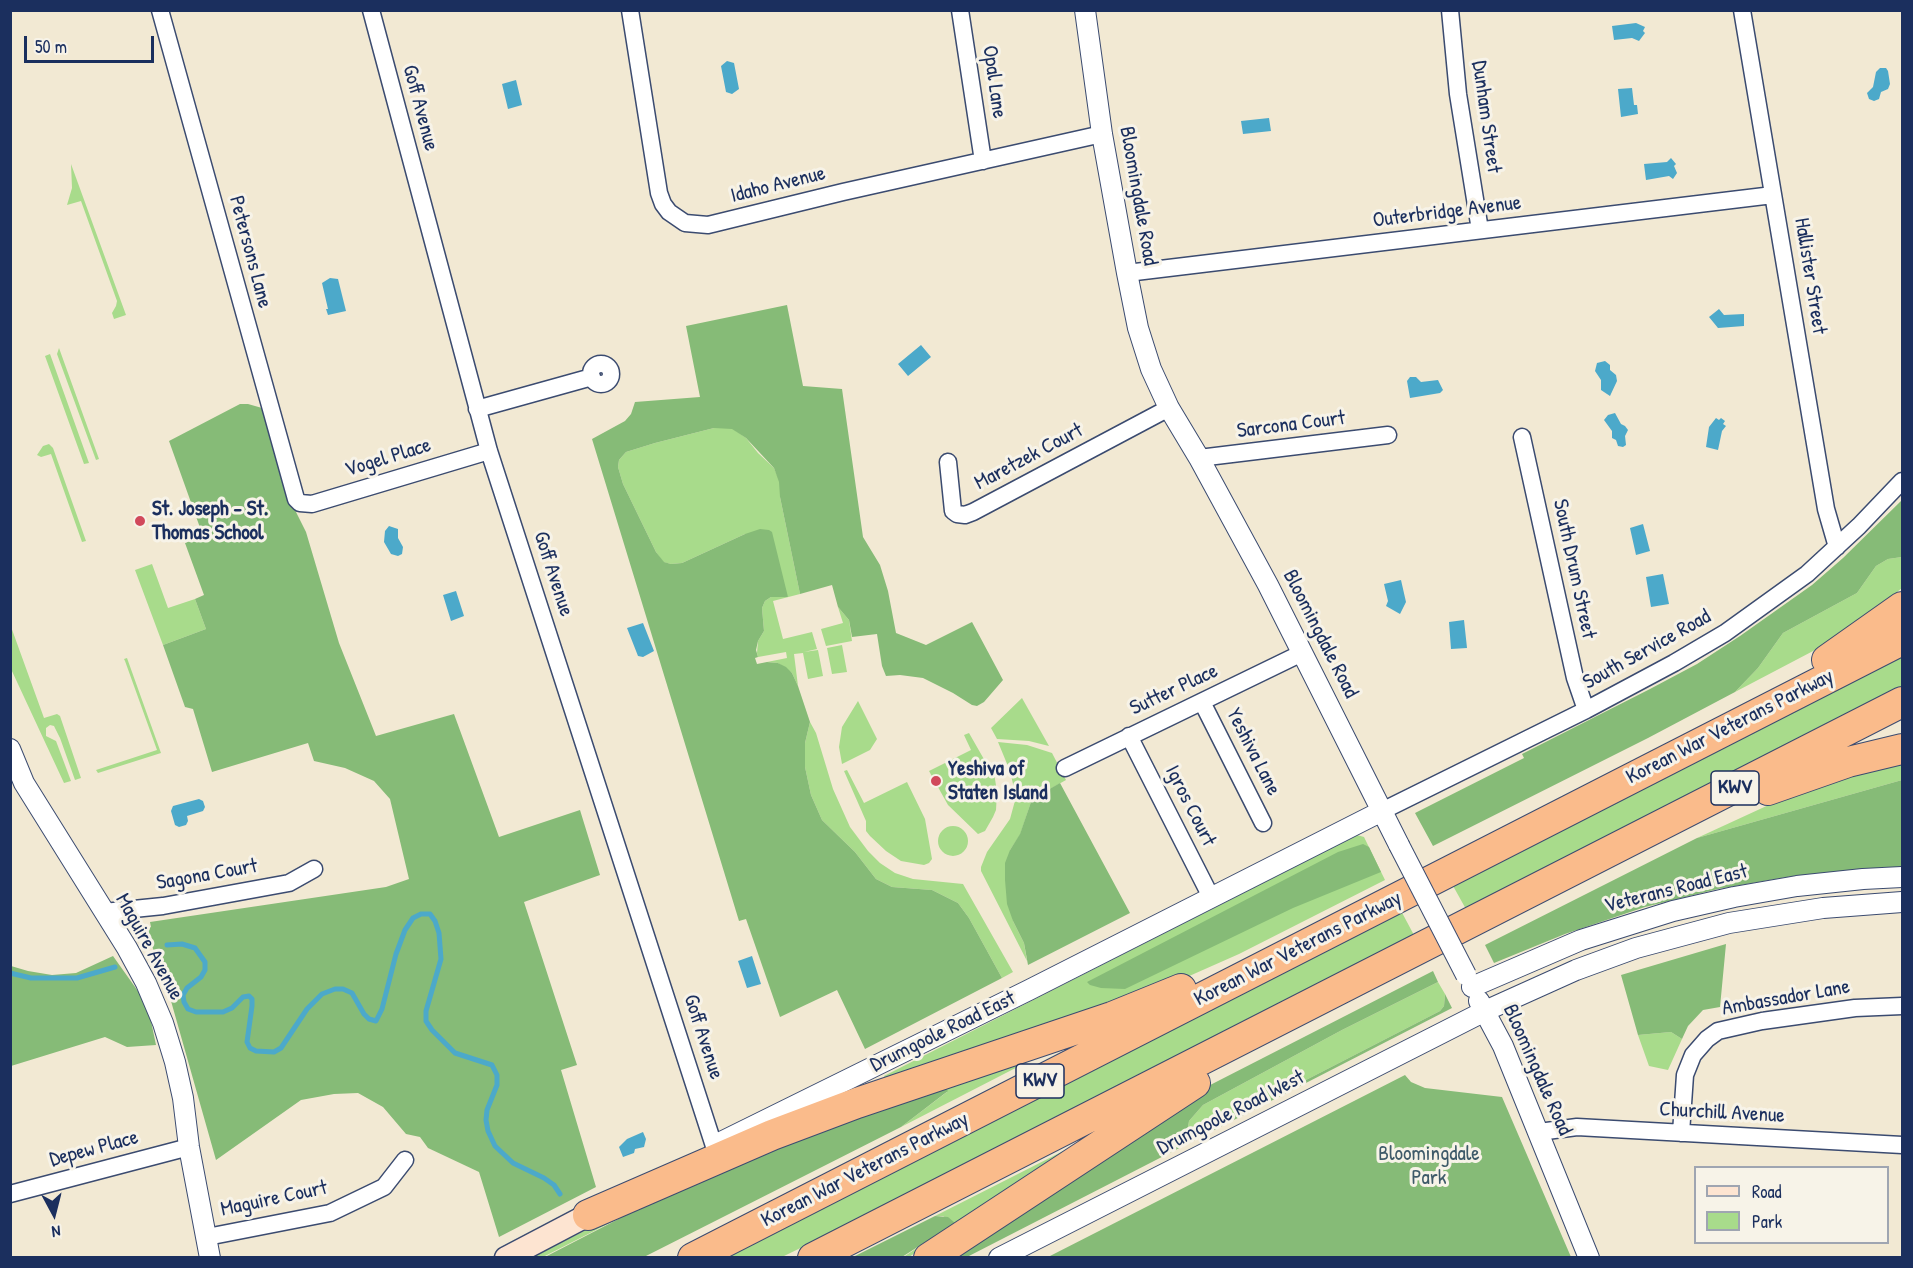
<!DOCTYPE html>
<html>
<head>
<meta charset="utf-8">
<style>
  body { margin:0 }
  #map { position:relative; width:1913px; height:1268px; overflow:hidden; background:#f2e9d3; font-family:"Patrick Hand",sans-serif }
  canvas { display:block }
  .frame { position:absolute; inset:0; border:12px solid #1b2f5e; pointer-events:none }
  .legend { position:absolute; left:1694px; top:1166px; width:195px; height:78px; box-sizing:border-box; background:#f7f3e8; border:2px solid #9fa5b1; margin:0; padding:8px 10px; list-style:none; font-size:18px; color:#1b2f5e }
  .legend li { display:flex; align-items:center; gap:12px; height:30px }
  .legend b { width:30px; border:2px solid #9fa5b1 }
  .north { position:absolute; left:24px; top:1184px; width:60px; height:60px; -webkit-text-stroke:4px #f7f3e8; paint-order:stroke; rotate:173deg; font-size:16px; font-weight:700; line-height:24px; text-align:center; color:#1b2f5e }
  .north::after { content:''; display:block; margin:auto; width:21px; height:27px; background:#1b2f5e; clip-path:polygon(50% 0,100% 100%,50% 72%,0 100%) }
  .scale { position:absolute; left:24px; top:36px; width:130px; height:27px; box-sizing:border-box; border:3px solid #1b2f5e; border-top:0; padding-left:8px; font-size:18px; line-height:21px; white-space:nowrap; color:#1b2f5e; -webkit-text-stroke:4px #f7f3e8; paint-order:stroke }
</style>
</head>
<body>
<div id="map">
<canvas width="1913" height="1268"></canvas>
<div class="frame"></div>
<ul class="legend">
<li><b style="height:8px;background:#fde4d1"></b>Road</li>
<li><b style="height:16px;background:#a8db8b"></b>Park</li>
</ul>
<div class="north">N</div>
<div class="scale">50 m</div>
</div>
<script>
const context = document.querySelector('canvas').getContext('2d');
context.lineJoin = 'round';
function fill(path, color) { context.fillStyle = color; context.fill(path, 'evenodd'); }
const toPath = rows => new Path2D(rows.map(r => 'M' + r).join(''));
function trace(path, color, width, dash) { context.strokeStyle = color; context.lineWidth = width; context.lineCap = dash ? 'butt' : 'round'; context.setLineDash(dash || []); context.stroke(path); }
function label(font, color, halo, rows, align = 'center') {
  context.font = font + ' "Patrick Hand",sans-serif'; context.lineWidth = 6; context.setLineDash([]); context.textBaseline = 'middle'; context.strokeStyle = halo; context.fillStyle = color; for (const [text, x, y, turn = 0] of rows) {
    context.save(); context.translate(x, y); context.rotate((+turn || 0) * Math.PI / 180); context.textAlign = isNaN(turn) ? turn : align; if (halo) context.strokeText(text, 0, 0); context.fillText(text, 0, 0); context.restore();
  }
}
fill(toPath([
  [71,164,126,315,114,319,112,313,116,306,117,301,81,201,67,205,72,188],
  [59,348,99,459,96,460,57,354],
  [50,354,89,463,84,464,45,356],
  [714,428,732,428,746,438,758,453,774,468,780,482,780,497,800,594,773,601,783,639,812,632,817,649,804,652,818,650,823,676,808,679,803,653,794,654,798,686,792,673,778,663,767,662,787,658,786,652,758,657,757,653,758,641,764,631,762,608,765,601,771,597,788,597,745,534,682,563,671,564,663,562,656,552,623,484,618,467,619,460,626,452,655,443],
  [49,444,53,448,86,541,82,542,51,454,41,457,37,455,43,446],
  [1902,557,1902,588,1863,619,1815,650,1735,692,1758,668,1783,633,1857,593,1876,566,1888,559],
  [152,564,168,608,195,599,206,629,163,645,135,570],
  [838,607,849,620,852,641,826,646,821,629,843,623],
  [10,624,44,718,57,714,60,716,81,778,75,780,60,738,54,726,50,725,46,728,46,736,56,741,71,781,64,783,11,669],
  [842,645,847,672,832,674,827,648],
  [1902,653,1902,687,1467,911,1452,884],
  [127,658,161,753,98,773,96,770,157,750,125,661,124,659],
  [1022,698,1049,746,1029,741,997,739,991,728],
  [858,701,877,739,870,750,842,764,839,747,842,727],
  [810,722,816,733,833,789,850,827,868,851,880,863,895,873,913,879,963,884,1013,972,1002,978,969,918,958,903,932,890,892,887,876,879,855,852,822,820,811,795,805,767,805,743],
  [969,733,985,761,993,766,997,792,996,810,993,817,985,831,978,834,948,805,929,771,971,750,964,735],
  [998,742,1027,745,1052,753,1066,780,1032,799,1020,835,1010,850,1013,921,1024,943,1027,961,981,871,981,867,987,852,1010,819,1016,797,1010,771],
  [1902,763,1902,780,1697,838,1773,803,1842,779],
  [847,770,864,803,907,782,925,819,932,859,929,863,924,865,901,861,886,851,870,836,866,831,866,821,844,771],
  '938 841a15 15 0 1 1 30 0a15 15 0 1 1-30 0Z',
  [1357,835,1364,837,1385,880,1239,954,1187,977,886,1082,884,1076],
  [1399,907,1415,937,903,1198,782,1257,712,1258],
  [1438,982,1445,994,1444,1006,1440,1011,1236,1116,1213,1124,1188,1127,1189,1121,1203,1105,1342,1030],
  [1671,1032,1682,1039,1668,1070,1649,1066,1638,1035],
  [1035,1058,901,1127,947,1092,696,1179,543,1257,531,1258,698,1173],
  [1083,1141,909,1257,902,1258,954,1223,943,1216,935,1216]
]), '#a8db8b');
fill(toPath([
  [787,305,803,386,842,389,863,537,880,565,888,591,896,633,926,645,972,622,1003,680,984,702,977,706,972,705,953,693,923,678,900,675,886,676,882,666,877,634,852,637,849,620,838,607,832,585,800,594,780,497,779,482,774,468,746,438,732,429,714,428,655,443,626,452,619,460,618,467,623,484,656,552,664,562,671,564,682,563,745,534,760,529,769,530,772,532,788,597,771,597,765,601,762,608,764,631,758,641,756,650,758,657,755,658,757,664,767,662,778,663,786,667,792,673,798,686,810,722,805,743,805,767,811,795,822,820,855,852,876,879,892,887,932,890,958,903,969,918,1002,978,865,1049,837,990,780,1017,746,919,739,921,592,439,625,421,631,414,635,402,700,397,686,326],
  [240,404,248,404,262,408,290,500,306,532,339,643,376,736,454,714,499,837,580,810,600,875,524,902,577,1065,561,1070,596,1187,499,1237,479,1172,428,1148,420,1137,406,1134,383,1107,358,1093,334,1094,301,1100,216,1160,171,1001,150,940,148,929,151,927,150,922,386,887,409,879,390,799,374,781,345,768,314,761,308,743,212,772,193,709,185,707,163,645,206,629,195,599,204,595,185,543,203,536,169,441],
  [1902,500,1902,557,1888,559,1876,566,1857,593,1783,633,1758,668,1735,692,1648,738,1433,846,1415,813,1524,758,1522,754,1650,689,1697,664,1740,636,1812,585,1843,558],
  [1902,780,1902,868,1874,868,1793,876,1718,889,1645,907,1565,934,1494,963,1485,945,1697,838],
  [1060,783,1130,913,1028,965,1024,943,1013,921,1007,904,1005,880,1005,863,1010,850,1020,834,1032,799],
  [1363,844,1369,847,1381,872,1293,908,1125,989,1101,988,1090,985,1087,982,1338,852],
  [1726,944,1720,1007,1703,1010,1688,1026,1682,1039,1671,1032,1638,1035,1621,975],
  [113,956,140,994,151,1021,156,1045,127,1047,105,1037,11,1066,11,966,28,971,52,975,76,973],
  [1433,971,1438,982,1342,1030,1203,1105,1189,1121,1188,1127,1213,1124,1236,1116,1440,1011,1444,1006,1445,994,1452,1008,967,1257,940,1258,1175,1103],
  [1405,1075,1411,1082,1425,1088,1502,1097,1571,1257,1048,1257],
  [943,1085,948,1091,901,1127,644,1257,543,1258,696,1179],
  [935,1216,948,1217,955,1223,902,1257,853,1257]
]), '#86bb77');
fill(toPath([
  [1636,23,1645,27,1643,31,1645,33,1639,41,1632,38,1614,40,1612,26],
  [727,61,734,63,739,89,732,94,726,92,721,66],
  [1880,68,1886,68,1888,71,1890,84,1888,89,1881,92,1879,99,1874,101,1869,99,1867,93,1873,87,1876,72],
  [516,80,522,105,508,109,502,84],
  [1632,88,1634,105,1637,105,1638,114,1621,117,1618,89],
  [1269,118,1271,131,1243,134,1241,121],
  [1671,158,1676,164,1674,166,1677,173,1673,179,1669,176,1646,180,1644,164,1667,162],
  [330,278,338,279,346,311,328,315,326,309,328,309,322,283],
  [1719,309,1724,315,1744,314,1744,326,1718,328,1709,317],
  [921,345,931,357,908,376,898,364],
  [1605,361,1610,365,1610,370,1616,375,1617,381,1610,396,1601,390,1601,380,1595,371,1597,363],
  [1410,377,1416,377,1421,382,1438,380,1443,390,1440,393,1410,398,1407,381],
  [1615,413,1621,424,1625,426,1628,430,1625,436,1626,445,1623,447,1618,446,1616,440,1612,438,1612,431,1604,420,1608,415],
  [1716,418,1719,420,1721,418,1725,421,1723,424,1726,426,1722,431,1718,450,1706,447,1709,427],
  [1643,524,1650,551,1636,555,1630,528],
  [389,526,398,529,398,538,403,547,402,554,398,556,391,554,384,542,385,531],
  [1663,574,1669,604,1651,607,1646,577],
  [1401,580,1406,602,1400,614,1386,606,1388,601,1384,584],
  [456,591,464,616,451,621,443,595],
  [1464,620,1467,648,1451,649,1449,622],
  [643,623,654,651,643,657,638,656,627,628],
  [199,799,203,801,205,807,203,811,187,816,188,821,186,825,179,827,175,825,171,811,173,806],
  [752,956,761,984,747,988,738,961],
  [643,1132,646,1139,644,1147,635,1149,634,1153,623,1157,619,1147,627,1139]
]), '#4ca9ca');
trace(toPath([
  [167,945,182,944,195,948,205,962,205,970,201,977,187,988,183,995,184,1002,188,1009,196,1012,223,1012,232,1008,243,997,249,996,252,999,252,1006,247,1042,250,1048,256,1051,274,1052,281,1048,307,1009,322,994,335,989,343,989,352,993,364,1014,369,1019,376,1021,382,1009,396,954,405,930,413,918,421,914,430,914,435,921,439,933,441,959,426,1011,426,1021,432,1030,455,1053,492,1065,497,1075,497,1085,487,1110,486,1120,488,1131,495,1146,513,1163,544,1178,554,1185,560,1194],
  [10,973,31,978,77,978,115,967]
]), '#4ca9ca', 5);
const minor = toPath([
  [160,10,296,499,300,503,312,504,489,451],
  [371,10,489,451,714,1146],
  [630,10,659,193,663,204,669,212,685,223,708,225,843,192,1102,134],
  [960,10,983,161],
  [1450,10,1458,94,1480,230],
  [1742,10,1826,509,1837,547],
  [1127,273,1773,195],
  '591 374a10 10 0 1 1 20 0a10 10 0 1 1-20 0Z',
  [477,409,592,377],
  [1522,437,1575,678,1586,710],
  [1199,458,1388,435],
  [948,462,953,511,957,514,965,515,973,512,1169,408],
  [1202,702,1263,823],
  [1129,736,1211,897],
  [1065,768,1302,653],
  [1382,811,1586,710,1674,663,1725,633,1807,574,1859,526,1902,481],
  [104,912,163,906,289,883,314,869],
  [1539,1132,1577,1127,1902,1145],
  [1681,1133,1685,1075,1693,1055,1707,1039,1718,1031,1762,1021,1855,1008,1902,1006],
  [10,1194,189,1147],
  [207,1237,330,1213,384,1187,405,1160]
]);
const tertiary = toPath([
  [1085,10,1102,134,1127,273,1138,328,1151,369,1169,408,1199,458,1268,585,1399,845],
  [10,749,24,783,127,948,146,983,163,1023,175,1062,183,1098,189,1147,210,1258],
  [1472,987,1581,940,1673,911,1734,897,1797,886,1863,879,1902,877],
  [1479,1001,1503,1046,1589,1258],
  [719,1143,1029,990,1382,811],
  [999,1258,1485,1011,1576,970,1636,948,1729,923,1823,908,1902,902]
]);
const secondary = toPath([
  [506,1258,588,1215]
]);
const motorway = toPath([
  [1827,660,1902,607],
  [1768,790,1848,762,1902,749],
  [588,1215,772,1135,857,1103,1112,1017,1181,989],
  [693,1258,1902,640],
  [813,1258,1902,702],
  [929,1258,1195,1083]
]);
trace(minor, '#3b4b70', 19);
trace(tertiary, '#3b4b70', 22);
trace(secondary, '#3b4b70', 25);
trace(motorway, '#3b4b70', 32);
trace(minor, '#fff', 16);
trace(tertiary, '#fff', 20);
trace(secondary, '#fde4d1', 22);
trace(motorway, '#fabb8b', 30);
const tertiaryBridge = toPath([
  [1399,845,1466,975]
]);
trace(tertiaryBridge, '#3b4b70', 22, []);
trace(tertiaryBridge, '#fff', 20);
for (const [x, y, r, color] of [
  [140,521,6,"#d1495b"],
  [936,781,6,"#d1495b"]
]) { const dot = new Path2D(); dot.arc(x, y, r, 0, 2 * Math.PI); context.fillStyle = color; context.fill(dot); trace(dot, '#f7f3e8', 2); }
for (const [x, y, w] of [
  [1735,788,48],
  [1040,1081,48]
]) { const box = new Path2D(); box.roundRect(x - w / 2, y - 17, w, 34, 4.5); context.fillStyle = '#f7f3e8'; context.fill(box); trace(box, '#1b2f5e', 1.5); }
label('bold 20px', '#1b2f5e', null, [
  ["KWV",1735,788],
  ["KWV",1040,1081]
]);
label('21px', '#1b2f5e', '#f7f3e8', [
  ["Opal Lane",994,82,82],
  ["Goff Avenue",420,108,75],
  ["Dunham Street",1486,117,82],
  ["Idaho Avenue",778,185,-14],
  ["Bloomingdale Road",1138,196,80],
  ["Outerbridge Avenue",1447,212,-7],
  ["Petersons Lane",250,252,75],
  ["Hallister Street",1810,276,81],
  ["Sarcona Court",1291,425,-7],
  ["Maretzek Court",1029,457,-28],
  ["Vogel Place",388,458,-17],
  ["South Drum Street",1574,569,78],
  ["Goff Avenue",553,574,72],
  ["Bloomingdale Road",1320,634,63],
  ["South Service Road",1647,650,-29],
  ["Sutter Place",1174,690,-25],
  ["Korean War Veterans Parkway",1730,727,-27],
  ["Yeshiva Lane",1253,752,63],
  ["Igros Court",1190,806,63],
  ["Sagona Court",207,875,-10],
  ["Veterans Road East",1676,889,-14],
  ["Maguire Avenue",149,947,61],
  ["Korean War Veterans Parkway",1298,949,-27],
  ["Ambassador Lane",1786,998,-10],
  ["Drumgoole Road East",943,1032,-26],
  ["Goff Avenue",703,1037,72],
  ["Bloomingdale Road",1537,1070,66],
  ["Drumgoole Road West",1231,1113,-27],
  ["Churchill Avenue",1722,1113,3],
  ["Depew Place",94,1149,-15],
  ["Korean War Veterans Parkway",865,1170,-27],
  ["Maguire Court",274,1199,-12]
]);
label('bold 21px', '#1b2f5e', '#f7f3e8', [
  ["St. Joseph - St.",152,509],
  ["Thomas School",152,533],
  ["Yeshiva of",948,769],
  ["Staten Island",948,793]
], 'left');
label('21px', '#3e5a69', '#f7f3e8', [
  ["Bloomingdale",1429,1154],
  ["Park",1429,1178]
]);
</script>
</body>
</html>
